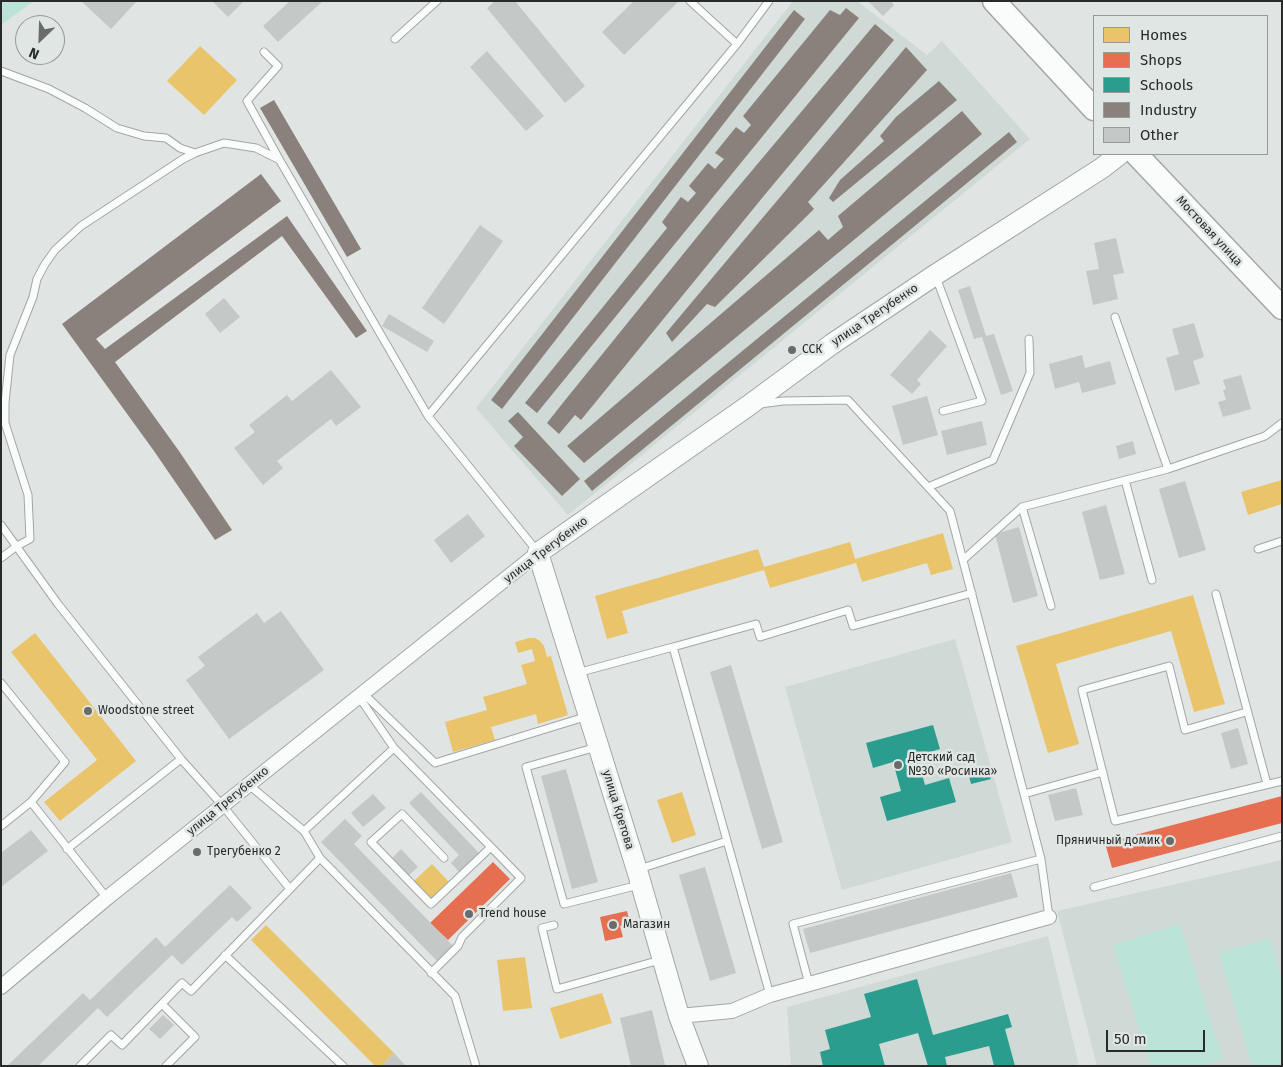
<!DOCTYPE html>
<html>
<head>
<meta charset="utf-8">
<style>
  body { margin:0 }
  #map { position:relative; width:1283px; height:1067px; overflow:hidden; background:#e0e5e3; font-family:"Fira Sans",sans-serif }
  canvas { display:block }
  .frame { position:absolute; inset:0; border:2px solid #292b2a; pointer-events:none }
  .legend { position:absolute; left:1093px; top:15px; width:175px; height:140px; box-sizing:border-box; background:#dfe6e4; border:1px solid #969b9a; margin:0; padding:6px 9px; list-style:none; font-size:15px; color:#292b2a }
  .legend li { display:flex; align-items:center; gap:10px; height:25px }
  .legend b { width:25px; border:1px solid #969b9a }
  .north { position:absolute; left:15px; top:15px; width:50px; height:50px; box-sizing:border-box; background:#dfe6e4; border:1px solid #969b9a; border-radius:50%; rotate:204deg; font-size:14px; font-weight:700; line-height:20px; text-align:center; color:#292b2a }
  .north::after { content:''; display:block; margin:auto; width:18px; height:22px; background:#696c6b; clip-path:polygon(50% 0,100% 100%,50% 72%,0 100%) }
  .scale { position:absolute; left:1106px; top:1030px; width:99px; height:22px; box-sizing:border-box; border:2px solid #292b2a; border-top:0; padding-left:6px; font-size:15px; line-height:18px; white-space:nowrap; color:#292b2a; -webkit-text-stroke:4px #dfe6e4; paint-order:stroke }
</style>
</head>
<body>
<div id="map">
<canvas width="1283" height="1067"></canvas>
<div class="frame"></div>
<ul class="legend">
<li><b style="height:14px;background:#e9c46a"></b>Homes</li>
<li><b style="height:14px;background:#e76f51"></b>Shops</li>
<li><b style="height:14px;background:#2a9d8f"></b>Schools</li>
<li><b style="height:14px;background:#8a817c"></b>Industry</li>
<li><b style="height:14px;background:#c4c8c6"></b>Other</li>
</ul>
<div class="north">N</div>
<div class="scale">50 m</div>
</div>
<script>
const context = document.querySelector('canvas').getContext('2d');
context.lineJoin = 'round';
function fill(path, color) { context.fillStyle = color; context.fill(path, 'evenodd'); }
const toPath = rows => new Path2D(rows.map(r => 'M' + r).join(''));
function trace(path, color, width, dash) { context.strokeStyle = color; context.lineWidth = width; context.lineCap = dash ? 'butt' : 'round'; context.setLineDash(dash || []); context.stroke(path); }
function label(font, color, halo, rows, align = 'center') {
  context.font = font + ' "Fira Sans",sans-serif'; context.lineWidth = 5; context.setLineDash([]); context.textBaseline = 'middle'; context.strokeStyle = halo; context.fillStyle = color; for (const [text, x, y, turn = 0] of rows) {
    context.save(); context.translate(x, y); context.rotate((+turn || 0) * Math.PI / 180); context.textAlign = isNaN(turn) ? turn : align; if (halo) context.strokeText(text, 0, 0); context.fillText(text, 0, 0); context.restore();
  }
}
fill(toPath([
  [793,1,857,1,927,55,942,41,1030,139,568,515,476,408],
  [955,639,1012,842,842,890,785,687],
  [1282,860,1282,1066,1097,1066,1057,911],
  [1048,936,1079,1066,791,1066,787,1007]
]), '#cfd9d5');
fill(toPath([
  [1,1,34,1,1,25],
  [1180,924,1223,1059,1202,1066,1151,1066,1113,945],
  [1270,939,1282,979,1282,1064,1277,1066,1252,1066,1219,953]
]), '#bce3d7');
fill(toPath([
  [200,46,237,80,204,115,167,81],
  [1282,480,1282,504,1248,515,1241,492],
  [943,533,953,569,931,575,927,563,862,582,856,563,770,588,764,570,622,611,628,633,607,639,595,596,758,549,764,567,850,542,855,559],
  [1193,595,1225,704,1194,712,1171,631,1056,664,1079,744,1048,753,1016,646],
  [35,633,136,761,60,821,44,802,97,760,11,652],
  [529,638,535,638,540,641,544,646,547,657,551,656,568,715,538,724,536,714,491,727,495,740,453,752,445,722,487,710,483,697,527,684,521,665,535,661,532,649,518,653,515,642],
  [682,792,696,835,672,843,657,800],
  [432,864,449,882,432,899,414,881],
  [266,925,394,1053,381,1066,375,1066,251,940],
  [525,957,532,1008,503,1011,497,960],
  [602,993,612,1023,560,1039,550,1008]
]), '#e9c46a');
fill(toPath([
  [1282,796,1282,823,1112,868,1105,843],
  [493,862,510,879,448,940,430,923],
  [627,911,630,924,620,926,623,937,605,941,600,917]
]), '#e76f51');
fill(toPath([
  [933,725,940,749,917,756,925,785,949,778,956,802,887,821,880,797,901,791,893,762,873,768,866,743],
  [987,766,991,779,971,784,968,772],
  [917,979,933,1035,1008,1014,1012,1027,1005,1029,1015,1066,994,1066,989,1046,945,1057,947,1066,928,1066,918,1033,879,1044,885,1066,823,1066,820,1052,830,1049,825,1030,871,1017,864,994]
]), '#2a9d8f');
fill(toPath([
  [846,8,859,18,537,413,525,403,667,228,662,222,681,197,688,202,696,193,689,186,708,163,715,169,724,159,715,153,736,127,744,133,751,125,743,116,830,10,840,15],
  [794,10,805,19,502,409,491,400],
  [875,24,894,40,767,192,581,420,575,415,559,434,547,423,562,404,718,211],
  [906,47,927,70,808,202,814,209,715,307,707,304,672,342,666,333],
  [939,81,957,100,833,202,829,198,840,180,884,141,880,136,896,117],
  [274,100,361,249,347,257,260,108],
  [962,111,982,134,584,463,567,446,819,230,828,240,843,227,838,216],
  [1009,132,1017,142,592,491,584,481],
  [261,174,281,201,96,339,105,349,287,216,367,331,356,338,282,236,115,362,179,451,232,530,215,540,154,451,62,324],
  [518,412,580,479,562,496,514,446,523,437,508,421]
]), '#8a817c');
fill(toPath([
  [81,1,137,1,111,29],
  [212,1,244,1,228,17],
  [290,1,323,1,278,42,263,26],
  [495,1,515,1,585,86,565,103,487,8],
  [634,1,679,1,624,55,602,32],
  [868,1,891,1,894,5,883,16],
  [487,51,544,116,526,131,470,67],
  [480,225,503,241,444,324,422,308],
  [1116,238,1124,273,1113,275,1118,299,1093,305,1086,271,1099,269,1094,243],
  [970,286,986,336,994,334,1013,391,1001,395,982,337,974,339,958,290],
  [224,298,240,317,220,333,205,314],
  [389,314,434,341,427,352,382,326],
  [1194,323,1204,357,1193,361,1200,384,1175,391,1166,358,1179,354,1172,329],
  [930,330,947,346,917,380,921,384,912,394,890,375],
  [1082,355,1085,368,1110,361,1116,384,1082,393,1079,382,1055,389,1049,364],
  [331,370,361,407,336,426,331,419,277,461,283,468,263,485,234,448,255,432,249,425,287,395,292,401],
  [1241,375,1251,409,1223,417,1218,402,1226,400,1223,390,1226,389,1223,380],
  [927,396,938,435,903,445,892,406],
  [982,421,987,445,947,455,941,431],
  [1133,441,1136,454,1119,459,1116,446],
  [1185,481,1206,550,1179,558,1159,489],
  [1106,505,1125,574,1100,580,1082,512],
  [468,514,485,536,451,563,434,540],
  [1019,527,1038,596,1013,603,995,534],
  [281,611,324,670,229,739,186,680,205,666,198,657,257,613,264,623],
  [731,665,783,842,762,849,710,672],
  [1238,728,1248,764,1231,769,1221,733],
  [566,769,598,882,572,889,541,776],
  [1076,788,1083,815,1055,821,1048,795],
  [421,792,480,854,460,873,451,863,459,855,409,803],
  [373,794,386,808,363,827,351,813],
  [345,819,362,836,354,844,453,946,437,961,321,842],
  [31,830,48,851,1,887,1,853],
  [401,849,418,867,408,876,391,859],
  [705,867,736,973,710,981,679,875],
  [1011,873,1018,897,810,953,803,929],
  [230,885,252,908,237,922,232,917,182,965,172,955,107,1017,98,1008,38,1066,7,1066,83,993,90,1000,156,937,165,947],
  [652,1010,665,1065,660,1066,631,1066,620,1018],
  [163,1015,174,1025,160,1039,149,1029],
  [394,1053,406,1066,381,1066]
]), '#c4c8c6');
const lane = toPath([
  [690,1,737,44],
  [395,39,437,1],
  [264,52,278,66,247,101,279,159,428,416,537,551],
  [1,71,49,89,85,108,117,128,144,136,166,138,180,148,195,153,224,143,256,148,278,159],
  [936,277,982,401,943,411],
  [1115,317,1168,469],
  [760,404,783,401,848,400,950,511,1041,859,1049,917],
  [428,416,737,44,769,1],
  [1125,480,1152,580],
  [928,487,993,460,1030,373,1029,339],
  [1022,507,1051,606],
  [1,525,58,604,181,759,223,806,290,889,191,991,182,983,122,1045,111,1035,80,1066],
  [1258,549,1282,541],
  [1,558,17,546,30,539,28,495,5,423,5,403,10,355,33,297,37,279,45,264,55,250,81,226,183,159,195,153],
  [963,560,1022,507,1168,469,1265,436,1282,423],
  [1216,594,1267,784],
  [577,673,673,647],
  [1,683,65,762,31,802,1,826],
  [364,694,435,763,588,716],
  [359,697,394,748,491,847,431,904,371,842,402,814,444,858],
  [1246,712,1185,730,1169,666,1082,690,1115,821,1282,781],
  [597,747,526,767,564,904,639,885],
  [249,785,304,831,320,858,455,996,476,1066],
  [1024,794,1103,772],
  [31,802,107,898],
  [304,831,394,748],
  [67,849,181,759],
  [639,869,727,841],
  [1094,887,1282,836],
  [290,889,320,858],
  [554,925,542,928,557,989,660,960],
  [225,955,343,1066],
  [431,973,458,946,462,937,521,878,491,847],
  [809,984,793,924,1041,859],
  [770,995,673,647,756,624,760,637,848,610,853,626,972,593],
  [162,1004,195,1037,166,1066]
]);
const street = toPath([
  [1,987,107,898,538,553],
  [679,1016,732,1011,770,995,1049,917]
]);
const secondary = toPath([
  [698,1066,679,1016,637,870,538,553,748,406,832,344,935,275,1102,168,1120,154]
]);
const primary = toPath([
  [994,1,1094,109],
  [1136,154,1282,308]
]);
trace(lane, '#a3a6a5', 9);
trace(street, '#a3a6a5', 16);
trace(secondary, '#a3a6a5', 22);
trace(primary, '#a3a6a5', 25);
trace(lane, '#fafbfb', 7);
trace(street, '#fafbfb', 14);
trace(secondary, '#fafbfb', 20);
trace(primary, '#fafbfb', 22);
for (const [x, y, r, color] of [
  [792,350,5,"#696c6b"],
  [88,711,5,"#696c6b"],
  [898,765,5,"#696c6b"],
  [1170,841,5,"#696c6b"],
  [197,852,5,"#696c6b"],
  [469,914,5,"#696c6b"],
  [613,925,5,"#696c6b"]
]) { const dot = new Path2D(); dot.arc(x, y, r, 0, 2 * Math.PI); context.fillStyle = color; context.fill(dot); trace(dot, '#dfe6e4', 2); }
label('12px', '#292b2a', '#dfe6e4', [
  ["Мостовая улица",1209,231,47],
  ["улица Трегубенко",875,315,-34],
  ["улица Трегубенко",546,550,-37],
  ["улица Трегубенко",228,801,-39],
  ["улица Кретова",618,810,73]
]);
label('12px', '#292b2a', '#dfe6e4', [
  ["ССК",802,350],
  ["Woodstone street",98,711],
  ["Детский сад",908,758],
  ["№30 «Росинка»",908,772],
  ["Пряничный домик",1160,841,"right"],
  ["Трегубенко 2",207,852],
  ["Trend house",479,914],
  ["Магазин",623,925]
], 'left');
</script>
</body>
</html>
